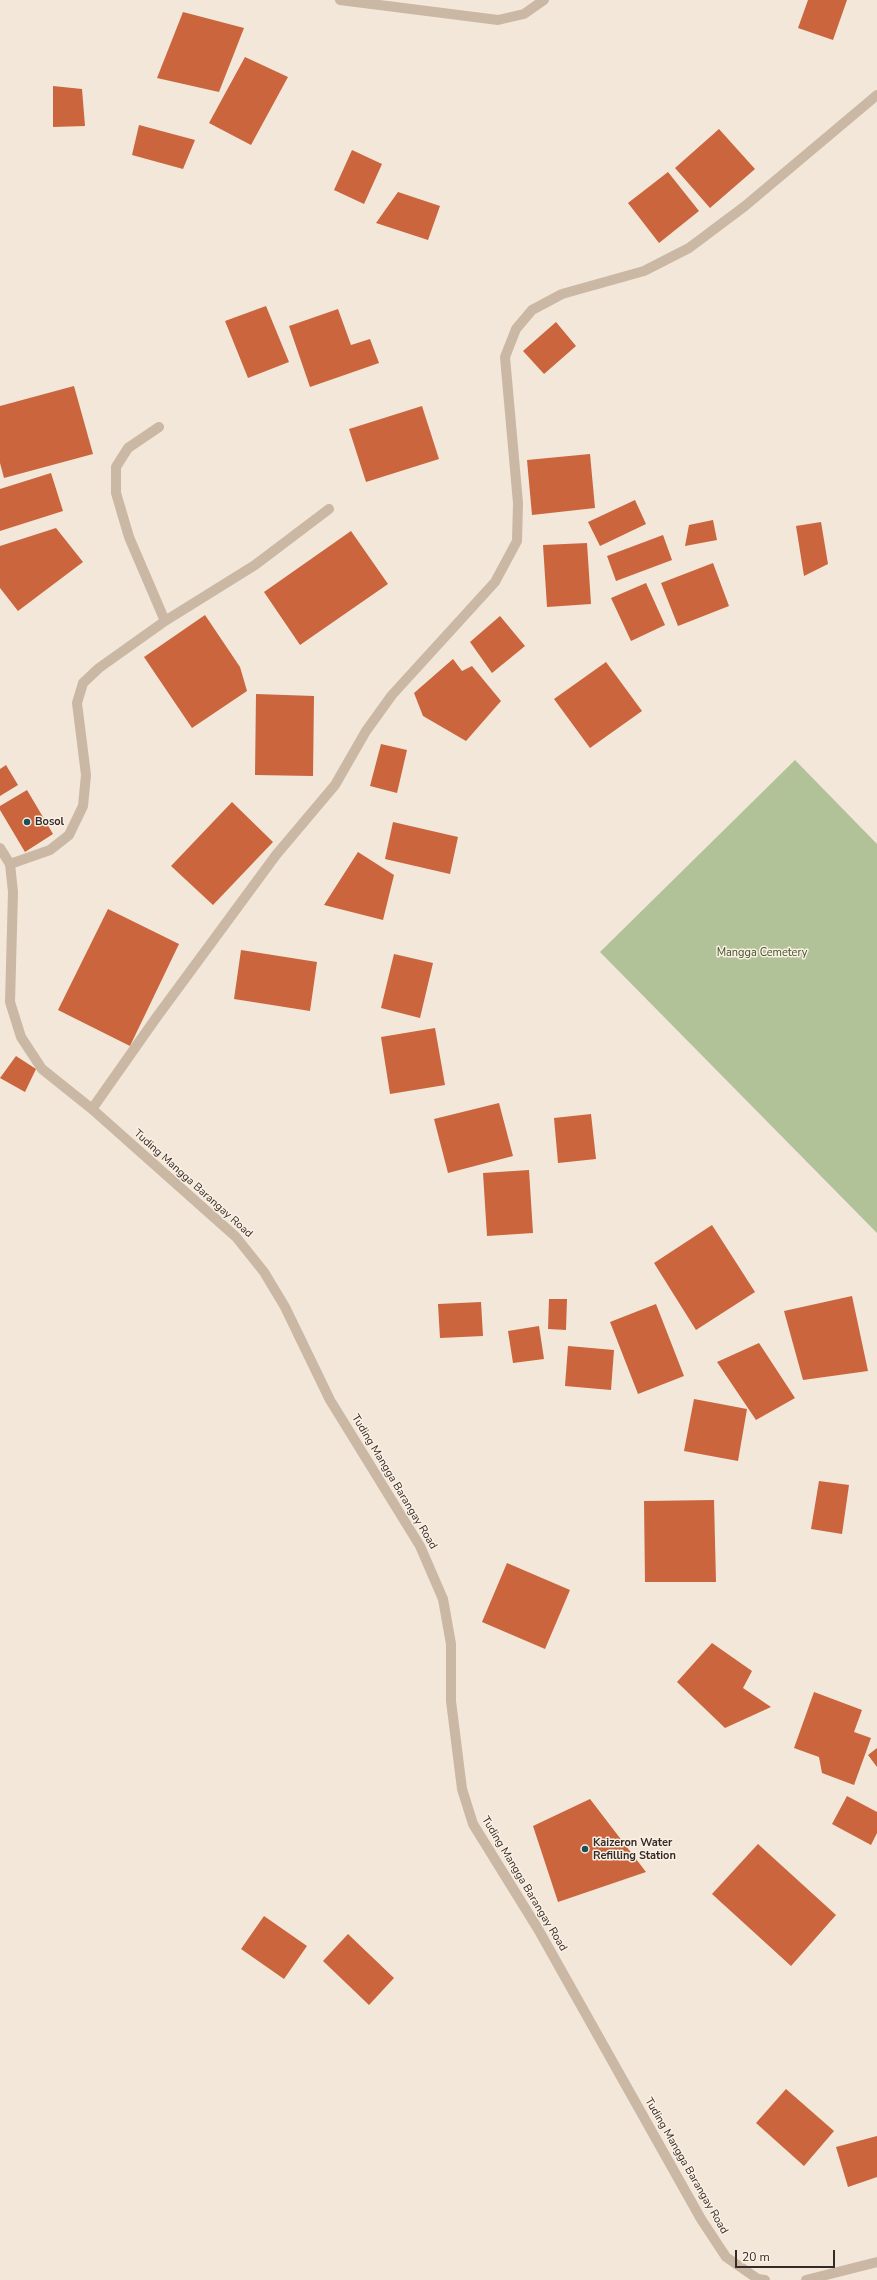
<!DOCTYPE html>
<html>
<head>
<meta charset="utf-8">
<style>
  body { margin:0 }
  #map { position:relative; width:877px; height:2280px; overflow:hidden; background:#f2e7d8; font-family:"Nunito Sans",sans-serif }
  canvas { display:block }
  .scale { position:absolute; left:735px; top:2250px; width:100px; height:18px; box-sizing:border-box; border:2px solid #352b26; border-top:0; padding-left:5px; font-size:12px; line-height:14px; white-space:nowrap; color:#352b26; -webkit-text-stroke:3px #faf0e4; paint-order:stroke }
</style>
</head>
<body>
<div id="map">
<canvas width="877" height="2280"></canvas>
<div class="scale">20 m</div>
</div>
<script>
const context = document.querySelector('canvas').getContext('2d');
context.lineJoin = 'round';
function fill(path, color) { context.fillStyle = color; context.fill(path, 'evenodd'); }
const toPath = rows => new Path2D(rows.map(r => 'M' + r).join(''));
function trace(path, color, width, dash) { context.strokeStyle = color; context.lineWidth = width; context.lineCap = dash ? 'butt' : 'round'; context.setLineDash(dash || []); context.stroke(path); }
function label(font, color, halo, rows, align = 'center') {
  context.font = font + ' "Nunito Sans",sans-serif'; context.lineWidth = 3; context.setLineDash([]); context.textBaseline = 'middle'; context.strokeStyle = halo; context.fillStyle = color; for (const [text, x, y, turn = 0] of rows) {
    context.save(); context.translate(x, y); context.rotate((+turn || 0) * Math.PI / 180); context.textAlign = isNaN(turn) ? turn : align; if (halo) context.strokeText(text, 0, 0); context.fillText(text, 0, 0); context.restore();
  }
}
fill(toPath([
  [795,760,877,844,877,1233,600,952]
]), '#b1c198');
fill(toPath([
  [808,0,847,0,833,40,798,28],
  [183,12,244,28,219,92,157,78],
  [245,57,288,77,251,145,209,123],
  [53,86,82,89,85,126,53,127],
  [139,125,195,140,183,169,132,155],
  [719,129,755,169,710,208,675,168],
  [352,150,382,164,364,204,334,190],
  [668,172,699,211,659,243,628,203],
  [398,192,440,206,428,240,376,223],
  [266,306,289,362,248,378,225,321],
  [338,309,351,345,370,339,379,363,310,387,289,326],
  [556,322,576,346,544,374,523,351],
  [74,386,93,454,4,478,0,463,0,406],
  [422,406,439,459,366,482,349,429],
  [590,454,595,508,532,515,527,460],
  [51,473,63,511,0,531,0,489],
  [635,500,646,524,600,546,588,522],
  [713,520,717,540,685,546,689,525],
  [821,522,828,564,804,576,796,526],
  [56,528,83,562,18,611,0,588,0,546],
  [351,531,388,584,300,645,264,592],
  [663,535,672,560,616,581,607,556],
  [587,543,591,604,547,607,543,545],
  [713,563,729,606,678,626,661,583],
  [646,583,665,625,631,641,611,598],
  [205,615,240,667,247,691,192,728,144,657],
  [500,616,525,646,492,673,470,642],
  [453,659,462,671,472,666,501,701,466,741,423,716,414,693],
  [606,662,642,711,590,748,554,699],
  [256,694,314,696,313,776,255,775],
  [381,744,407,750,397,793,370,786],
  [6,765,18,785,0,796,0,769],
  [27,790,53,834,25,852,0,810,0,806],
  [232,802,273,842,213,905,171,866],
  [393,822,458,837,450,874,385,859],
  [358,852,394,875,383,920,324,905],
  [108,909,179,944,130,1046,58,1010],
  [241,950,317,962,310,1011,234,999],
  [394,954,433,963,420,1018,381,1008],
  [435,1028,445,1085,390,1094,381,1037],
  [16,1056,36,1069,25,1092,0,1078],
  [499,1103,513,1156,448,1173,434,1119],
  [591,1114,596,1159,558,1163,554,1118],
  [529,1170,533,1233,487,1236,483,1173],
  [712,1225,755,1292,696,1330,654,1263],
  [852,1296,868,1371,803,1380,784,1311],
  [549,1299,567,1299,566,1330,548,1329],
  [481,1302,483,1336,440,1338,438,1304],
  [656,1304,684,1376,638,1394,610,1322],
  [539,1326,544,1359,513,1363,508,1331],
  [759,1343,795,1398,756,1420,717,1362],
  [568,1346,614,1350,611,1390,565,1386],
  [694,1399,747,1409,738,1461,684,1451],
  [819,1481,849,1485,842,1534,811,1529],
  [714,1500,716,1582,645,1582,644,1501],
  [507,1563,570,1590,545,1649,482,1622],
  [712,1643,752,1671,743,1688,771,1707,725,1728,677,1682],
  [814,1692,862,1710,854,1732,871,1738,854,1785,822,1773,819,1757,794,1748],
  [877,1748,877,1767,868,1755],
  [847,1796,877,1812,877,1833,871,1845,832,1824],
  [590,1799,646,1872,558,1902,533,1826],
  [758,1844,836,1915,791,1966,712,1894],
  [264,1916,307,1946,284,1979,241,1949],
  [348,1934,394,1978,369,2005,323,1961],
  [786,2089,834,2131,804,2166,756,2123],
  [877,2136,877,2177,848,2187,836,2147]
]), '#ca653e');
trace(toPath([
  [340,0,498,20,524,14,544,0],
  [159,427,128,448,116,467,116,493,129,537,165,621],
  [0,848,10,864,13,892,10,1002,21,1037,42,1069,92,1109,236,1237,264,1272,285,1307,330,1400,420,1546,443,1599,451,1644,451,1701,462,1789,473,1824,538,1929,701,2219,726,2257,758,2279,765,2280],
  [10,864,50,850,69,835,83,806,86,775,77,703,83,683,99,668,165,621,255,565,329,509],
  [92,1109,156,1018,276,855,335,785,366,731,392,695,495,582,517,541,518,503,505,357,516,329,532,310,562,294,644,271,689,248,745,206,877,95],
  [806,2280,877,2262]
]), '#cab7a4', 10);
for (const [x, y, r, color] of [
  [27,822,4,"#1a5157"],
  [585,1849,4,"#1a5157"]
]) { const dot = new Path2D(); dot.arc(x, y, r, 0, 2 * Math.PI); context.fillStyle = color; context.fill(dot); trace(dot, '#faf0e4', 1.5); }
label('bold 11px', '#352b26', '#faf0e4', [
  ["Bosol",35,822],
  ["Kaizeron Water",593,1843],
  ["Refilling Station",593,1856]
], 'left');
label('11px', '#425429', '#faf0e4', [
  ["Mangga Cemetery",762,953]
]);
label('11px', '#352b26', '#faf0e4', [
  ["Tuding Mangga Barangay Road",193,1184,42],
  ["Tuding Mangga Barangay Road",394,1482,59],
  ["Tuding Mangga Barangay Road",524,1884,59],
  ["Tuding Mangga Barangay Road",686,2166,60]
]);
</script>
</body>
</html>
